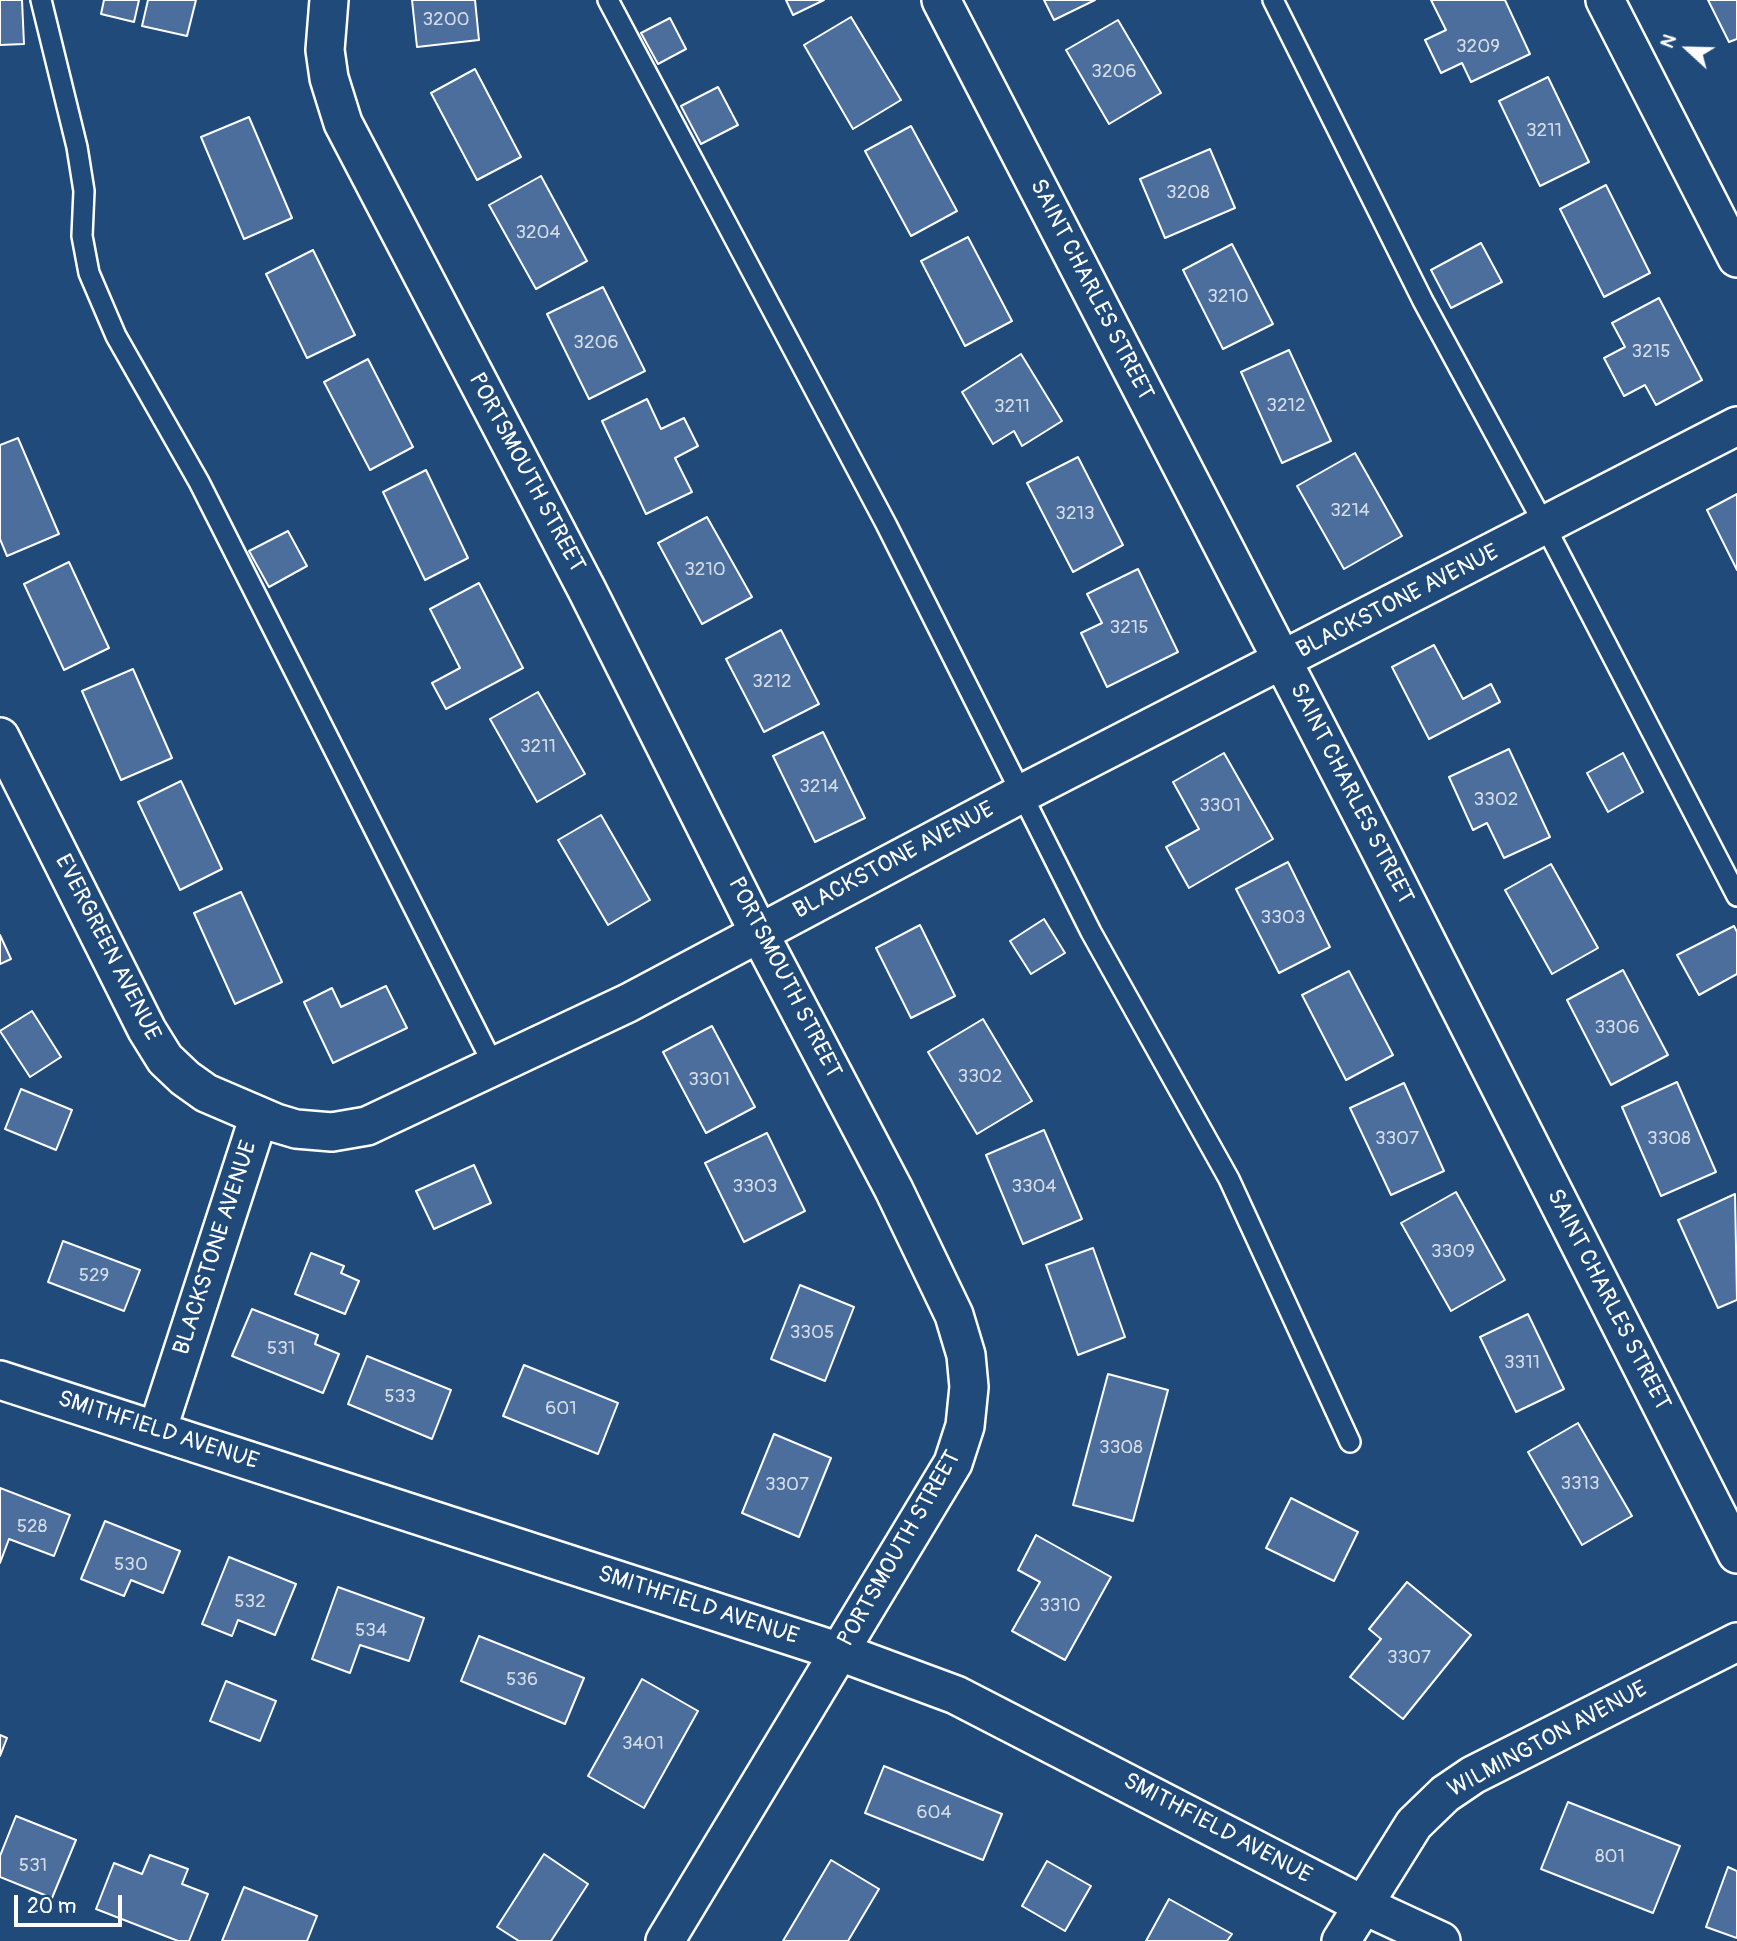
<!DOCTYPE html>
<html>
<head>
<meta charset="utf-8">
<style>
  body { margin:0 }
  #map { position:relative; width:1737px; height:1941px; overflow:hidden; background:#1f4a7a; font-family:Pangolin,sans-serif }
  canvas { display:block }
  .north { position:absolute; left:1653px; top:14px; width:70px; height:70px; -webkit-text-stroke:5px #1f4a7a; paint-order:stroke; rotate:292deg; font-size:19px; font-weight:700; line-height:28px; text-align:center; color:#fff }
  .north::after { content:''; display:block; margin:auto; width:24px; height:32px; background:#fff; clip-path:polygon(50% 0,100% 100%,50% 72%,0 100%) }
  .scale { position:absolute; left:14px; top:1895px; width:108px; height:32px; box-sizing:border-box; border:4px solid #fff; border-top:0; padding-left:9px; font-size:21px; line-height:24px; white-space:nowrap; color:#fff; -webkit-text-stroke:5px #1f4a7a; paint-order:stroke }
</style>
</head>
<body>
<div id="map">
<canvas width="1737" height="1941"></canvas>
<div class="north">N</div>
<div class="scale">20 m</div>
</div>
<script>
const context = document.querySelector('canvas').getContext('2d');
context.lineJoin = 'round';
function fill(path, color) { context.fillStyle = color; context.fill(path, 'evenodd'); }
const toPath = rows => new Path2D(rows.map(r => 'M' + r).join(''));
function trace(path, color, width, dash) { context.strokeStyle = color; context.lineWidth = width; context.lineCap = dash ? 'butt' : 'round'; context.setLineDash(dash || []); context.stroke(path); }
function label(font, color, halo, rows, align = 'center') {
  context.font = font + ' Pangolin,sans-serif'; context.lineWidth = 6; context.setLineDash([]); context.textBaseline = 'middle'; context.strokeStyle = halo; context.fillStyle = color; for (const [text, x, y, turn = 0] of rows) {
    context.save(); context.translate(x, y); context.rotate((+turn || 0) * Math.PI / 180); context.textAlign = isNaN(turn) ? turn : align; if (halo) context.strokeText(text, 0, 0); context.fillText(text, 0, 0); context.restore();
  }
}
const building = toPath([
  [0,0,22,0,24,44,0,45,0,0],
  [104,0,139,0,134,22,101,14,104,0],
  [148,0,196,0,187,36,142,26,148,0],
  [412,0,475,0,479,40,417,47,412,0],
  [786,0,824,0,793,15,786,0],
  [1044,0,1095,0,1054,20,1044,0],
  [1431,0,1505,0,1530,54,1471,82,1462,63,1441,73,1425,40,1446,30,1431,0],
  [1708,0,1737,0,1737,39,1729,42,1708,0],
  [851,17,901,100,853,129,804,45,851,17],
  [670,18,686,49,658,64,641,33,670,18],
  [1118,20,1161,93,1109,124,1066,50,1118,20],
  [475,69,521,157,477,180,431,93,475,69],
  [1548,77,1589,162,1540,186,1499,101,1548,77],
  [718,87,738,125,701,144,681,106,718,87],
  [249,117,292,218,244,239,201,137,249,117],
  [911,126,957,211,911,236,865,151,911,126],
  [1210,149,1235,208,1165,238,1140,179,1210,149],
  [541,176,587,261,536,289,489,205,541,176],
  [1606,185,1650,273,1604,297,1560,209,1606,185],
  [968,237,1012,321,965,346,921,261,968,237],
  [1481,243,1502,282,1451,308,1431,270,1481,243],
  [1232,244,1273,324,1223,349,1183,270,1232,244],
  [313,250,355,335,307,358,266,274,313,250],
  [603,287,645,371,589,399,547,314,603,287],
  [1659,298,1702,380,1656,405,1645,385,1624,396,1604,358,1625,347,1612,323,1659,298],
  [1289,350,1331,441,1282,463,1241,372,1289,350],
  [1021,354,1062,421,1022,446,1014,431,993,444,962,392,1021,354],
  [368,359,413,447,370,470,324,382,368,359],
  [647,399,661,429,684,418,698,446,675,458,692,492,646,514,602,421,647,399],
  [18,438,59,534,7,556,0,539,0,445,18,438],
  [1355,453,1402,536,1344,569,1297,486,1355,453],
  [1078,457,1123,545,1073,572,1027,483,1078,457],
  [426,470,468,558,425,580,383,492,426,470],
  [1737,494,1737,570,1707,510,1737,494],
  [707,517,752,597,702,624,658,543,707,517],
  [288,531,307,566,269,587,249,551,288,531],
  [69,562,109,648,64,670,24,584,69,562],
  [1138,569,1178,652,1107,687,1081,633,1102,623,1087,594,1138,569],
  [479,583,523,668,446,709,432,683,460,668,430,609,479,583],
  [781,630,819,704,764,732,726,659,781,630],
  [1434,645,1463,699,1491,684,1500,702,1429,739,1392,667,1434,645],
  [133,669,172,758,121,780,82,691,133,669],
  [538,692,585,774,537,802,490,719,538,692],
  [823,732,865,818,815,842,773,756,823,732],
  [1509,749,1550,837,1504,858,1487,823,1473,830,1449,777,1509,749],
  [1224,753,1273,839,1189,888,1166,847,1199,829,1173,782,1224,753],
  [1623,753,1643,792,1608,812,1587,773,1623,753],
  [181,781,222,869,180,890,138,802,181,781],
  [601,815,650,900,608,925,558,840,601,815],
  [1288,862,1330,947,1279,973,1236,889,1288,862],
  [1551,864,1598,948,1552,974,1505,890,1551,864],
  [241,892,282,982,235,1004,194,913,241,892],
  [1044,919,1065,953,1031,974,1010,941,1044,919],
  [920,925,955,996,911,1018,876,948,920,925],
  [1734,926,1737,932,1737,974,1699,995,1677,955,1734,926],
  [0,935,11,959,0,964,0,935],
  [1623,970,1668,1055,1611,1085,1567,1000,1623,970],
  [1349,971,1393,1055,1346,1080,1302,995,1349,971],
  [386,986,407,1028,333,1063,304,1002,332,988,341,1007,386,986],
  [32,1011,61,1057,30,1077,0,1031,32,1011],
  [983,1019,1032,1101,977,1134,928,1052,983,1019],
  [712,1026,755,1107,706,1133,663,1052,712,1026],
  [1677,1082,1716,1172,1661,1196,1622,1107,1677,1082],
  [1404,1083,1444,1171,1391,1195,1350,1108,1404,1083],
  [21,1089,72,1110,56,1150,5,1129,21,1089],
  [1044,1130,1082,1219,1023,1244,986,1155,1044,1130],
  [767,1133,805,1211,744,1242,705,1163,767,1133],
  [474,1165,491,1203,434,1229,416,1191,474,1165],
  [1456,1192,1505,1280,1451,1311,1401,1223,1456,1192],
  [1735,1194,1737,1300,1718,1308,1678,1220,1735,1194],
  [63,1241,140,1270,124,1311,48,1282,63,1241],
  [1093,1248,1125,1337,1078,1355,1046,1265,1093,1248],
  [311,1253,344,1266,341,1273,359,1281,345,1314,295,1294,311,1253],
  [800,1285,854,1307,825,1381,771,1359,800,1285],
  [252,1309,318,1335,315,1344,339,1354,323,1393,232,1356,252,1309],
  [1528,1314,1564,1389,1516,1412,1480,1337,1528,1314],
  [367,1356,451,1390,432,1439,348,1404,367,1356],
  [524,1365,618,1403,598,1454,503,1416,524,1365],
  [1108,1374,1168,1390,1133,1521,1073,1505,1108,1374],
  [1578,1423,1632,1516,1582,1545,1528,1452,1578,1423],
  [774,1434,831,1458,799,1537,742,1513,774,1434],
  [0,1488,70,1515,54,1556,9,1539,0,1563,0,1488],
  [1291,1498,1358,1532,1334,1581,1266,1548,1291,1498],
  [105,1521,180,1551,163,1593,131,1580,124,1596,81,1579,105,1521],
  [1036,1535,1111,1577,1065,1660,1012,1631,1040,1582,1018,1570,1036,1535],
  [229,1557,296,1584,275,1635,238,1620,232,1636,202,1624,229,1557],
  [1407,1582,1471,1635,1403,1719,1350,1677,1381,1639,1369,1629,1407,1582],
  [338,1587,424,1618,409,1661,360,1645,350,1673,312,1659,338,1587],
  [479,1636,584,1678,565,1724,461,1681,479,1636],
  [642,1679,698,1711,644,1808,588,1776,642,1679],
  [226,1681,276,1701,260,1741,210,1721,226,1681],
  [0,1735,7,1738,0,1756,0,1735],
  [884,1766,1002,1814,983,1860,865,1813,884,1766],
  [1568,1802,1680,1846,1653,1913,1541,1869,1568,1802],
  [16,1816,76,1840,52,1898,0,1877,0,1856,16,1816],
  [544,1854,588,1884,551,1941,519,1941,497,1927,544,1854],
  [150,1855,188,1869,182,1884,208,1894,189,1941,178,1941,96,1909,114,1863,142,1874,150,1855],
  [831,1860,879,1889,848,1941,783,1941,831,1860],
  [1047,1861,1091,1886,1065,1931,1022,1906,1047,1861],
  [1728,1867,1737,1871,1737,1938,1706,1927,1728,1867],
  [244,1887,317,1916,307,1941,222,1941,244,1887],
  [1169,1899,1232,1934,1227,1941,1146,1941,1169,1899]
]);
fill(building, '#4b6e9d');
trace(building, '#fff', 2);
const lane = toPath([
  [41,0,77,147,84,191,82,236,89,273,116,336,199,482,494,1066],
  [608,0,886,524,1091,932,1229,1179,1350,1442],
  [1273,0,1423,301,1545,526,1737,896]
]);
const street = toPath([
  [329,0,325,50,329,78,343,123,587,590,759,933,894,1190,954,1315,966,1355,969,1387,965,1426,953,1463,665,1941],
  [941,0,1374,838,1737,1554],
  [1605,0,1737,258],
  [0,737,147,1030,165,1059,185,1078,206,1093,276,1123,296,1129,332,1132,367,1126,628,1003,1021,794,1737,426],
  [0,1380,840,1652,956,1695,1363,1905,1441,1941],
  [157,1431,259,1116],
  [1341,1941,1414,1824,1445,1794,1473,1775,1737,1642]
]);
trace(lane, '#fff', 24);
trace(street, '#fff', 42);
trace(lane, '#1f4a7a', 19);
trace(street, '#1f4a7a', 37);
label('19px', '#d2dbe6', null, [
  ["3200",446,20],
  ["3209",1478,47],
  ["3206",1114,72],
  ["3211",1544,131],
  ["3208",1188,193],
  ["3204",538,233],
  ["3210",1228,297],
  ["3206",596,343],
  ["3215",1651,352],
  ["3212",1286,406],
  ["3211",1012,407],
  ["3214",1350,511],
  ["3213",1075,514],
  ["3210",705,570],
  ["3215",1129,628],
  ["3212",772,682],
  ["3211",538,747],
  ["3214",819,787],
  ["3302",1496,800],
  ["3301",1220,806],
  ["3303",1283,918],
  ["3306",1617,1028],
  ["3302",980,1077],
  ["3301",709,1080],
  ["3307",1397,1139],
  ["3308",1669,1139],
  ["3303",755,1187],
  ["3304",1034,1187],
  ["3309",1453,1252],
  ["529",94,1276],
  ["3305",812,1333],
  ["531",281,1349],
  ["3311",1522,1363],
  ["533",400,1397],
  ["601",561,1409],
  ["3308",1121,1448],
  ["3313",1580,1484],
  ["3307",787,1485],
  ["528",32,1527],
  ["530",131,1565],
  ["532",250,1602],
  ["3310",1060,1606],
  ["534",371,1631],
  ["3307",1409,1658],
  ["536",522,1680],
  ["3401",643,1744],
  ["604",934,1813],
  ["801",1610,1857],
  ["531",33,1866]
]);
label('23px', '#fff', '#1f4a7a', [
  ["SAINT CHARLES STREET",1091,290,63],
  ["PORTSMOUTH STREET",526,473,62],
  ["BLACKSTONE AVENUE",1398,602,-27],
  ["SAINT CHARLES STREET",1351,794,63],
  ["BLACKSTONE AVENUE",894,861,-28],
  ["EVERGREEN AVENUE",107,948,63],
  ["PORTSMOUTH STREET",784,978,63],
  ["BLACKSTONE AVENUE",216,1248,-72],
  ["SAINT CHARLES STREET",1608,1300,63],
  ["SMITHFIELD AVENUE",158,1431,18],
  ["PORTSMOUTH STREET",900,1549,-60],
  ["SMITHFIELD AVENUE",698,1606,18],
  ["WILMINGTON AVENUE",1548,1740,-28],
  ["SMITHFIELD AVENUE",1217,1829,28]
]);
</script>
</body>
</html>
